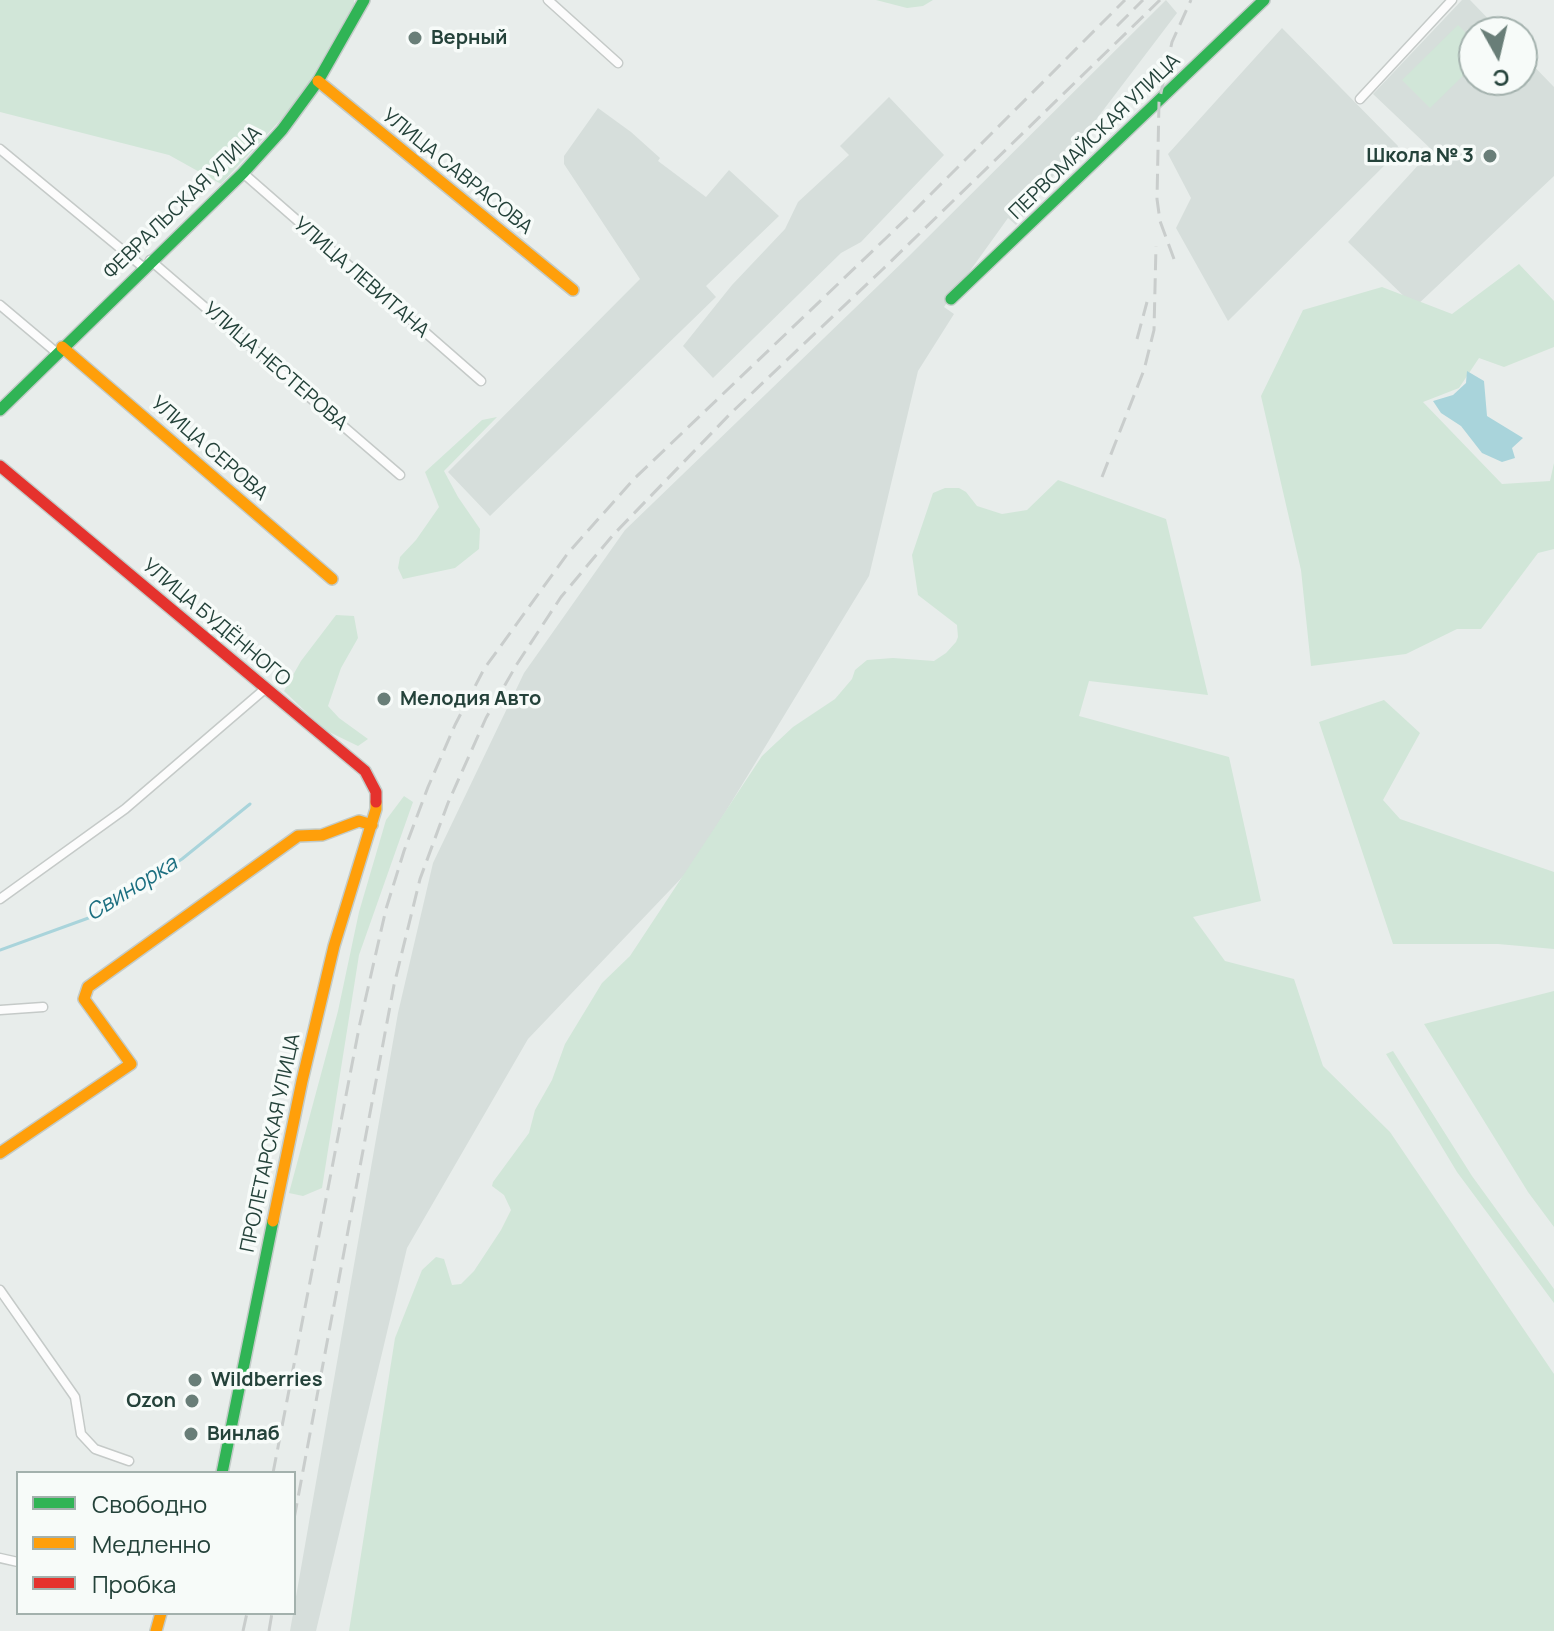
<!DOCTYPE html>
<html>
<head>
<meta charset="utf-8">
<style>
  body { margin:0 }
  #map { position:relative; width:1554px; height:1631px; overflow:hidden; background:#e8edeb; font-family:Manrope,sans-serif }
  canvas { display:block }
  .legend { position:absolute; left:16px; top:1471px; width:280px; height:144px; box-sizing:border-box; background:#f7fbf9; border:2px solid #a3b1ad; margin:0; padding:10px 14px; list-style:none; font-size:24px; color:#24423a }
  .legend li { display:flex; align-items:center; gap:16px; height:40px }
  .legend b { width:40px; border:2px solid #a3b1ad }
  .north { position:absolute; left:1458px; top:16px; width:80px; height:80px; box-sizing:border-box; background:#f7fbf9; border:2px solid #a3b1ad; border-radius:50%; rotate:172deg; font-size:22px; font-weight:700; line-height:32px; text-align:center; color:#24423a }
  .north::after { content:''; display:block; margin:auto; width:28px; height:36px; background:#697e78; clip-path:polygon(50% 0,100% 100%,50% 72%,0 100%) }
</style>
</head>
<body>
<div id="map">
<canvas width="1554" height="1631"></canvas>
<ul class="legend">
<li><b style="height:10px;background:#30b455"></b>Свободно</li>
<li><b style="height:10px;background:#ff9f0a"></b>Медленно</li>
<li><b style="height:10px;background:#e5322d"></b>Пробка</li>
</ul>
<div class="north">С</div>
</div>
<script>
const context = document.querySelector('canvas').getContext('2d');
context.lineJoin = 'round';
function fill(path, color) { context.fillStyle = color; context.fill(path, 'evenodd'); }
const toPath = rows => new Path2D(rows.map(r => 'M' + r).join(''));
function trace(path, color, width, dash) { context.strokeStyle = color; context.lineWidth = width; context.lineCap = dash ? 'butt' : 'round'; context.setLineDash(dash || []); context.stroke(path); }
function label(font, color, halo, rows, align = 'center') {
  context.font = font + ' Manrope,sans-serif'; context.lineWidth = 7; context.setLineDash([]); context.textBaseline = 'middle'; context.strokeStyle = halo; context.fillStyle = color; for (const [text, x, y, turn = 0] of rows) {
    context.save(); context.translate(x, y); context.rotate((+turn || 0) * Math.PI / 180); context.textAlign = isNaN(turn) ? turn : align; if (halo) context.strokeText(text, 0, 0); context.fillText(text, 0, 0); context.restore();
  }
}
fill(toPath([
  [1166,0,1177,13,1016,225,1008,218,944,307,954,314,918,371,869,576,692,867,528,1039,407,1248,316,1631,290,1631,398,1013,433,863,524,673,625,530,909,256],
  [1462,0,1470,0,1501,32,1474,32,1474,80,1522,80,1522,54,1554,87,1554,176,1415,307,1348,242,1432,150,1373,94],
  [1282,28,1398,146,1395,155,1228,321,1176,228,1191,198,1168,154],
  [889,97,944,155,861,242,841,253,713,378,683,346,732,285,785,229,798,202,849,155,840,146],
  [598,108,631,132,660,158,658,161,706,197,729,170,779,216,706,286,716,297,490,516,448,472,640,279,564,164,564,156]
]), '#d6dedb');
fill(toPath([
  [0,0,354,0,354,4,299,100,221,184,169,155,0,112],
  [876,0,933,0,923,6,907,8],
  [1458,25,1474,41,1474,65,1430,108,1402,80],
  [1519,264,1554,301,1554,347,1504,367,1479,358,1459,388,1423,402,1502,484,1550,481,1554,463,1554,549,1538,553,1481,629,1457,629,1406,654,1311,666,1301,570,1261,396,1303,310,1382,287,1452,314],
  [497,417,444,471,458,497,480,529,479,549,455,568,403,579,398,568,400,557,416,540,439,507,425,472,482,420],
  [1058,480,1166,519,1208,695,1089,681,1079,716,1229,757,1261,901,1193,917,1225,961,1294,979,1323,1066,1390,1132,1554,1374,1554,1631,349,1631,395,1338,422,1270,436,1257,444,1259,452,1285,461,1284,474,1271,501,1230,511,1210,504,1195,492,1186,493,1182,529,1133,535,1110,552,1080,565,1044,602,983,630,956,762,756,793,727,835,699,852,679,855,670,867,660,893,658,934,661,946,653,956,642,958,637,957,625,918,595,912,555,933,493,945,488,959,488,966,492,977,506,1002,514,1027,510],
  [336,615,354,616,358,638,341,668,328,706,339,718,368,739,358,746,325,730,284,691,301,661],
  [1384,700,1420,733,1383,800,1400,819,1554,872,1554,949,1498,944,1393,944,1319,722],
  [404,796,413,802,359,955,322,1188,303,1196,289,1193,338,1011,359,912,386,820],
  [1554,991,1554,1227,1528,1192,1424,1024],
  [1393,1051,1472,1176,1554,1289,1554,1303,1457,1172,1386,1054]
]), '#d1e6d8');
fill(toPath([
  [1467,371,1484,381,1487,416,1523,438,1512,448,1515,458,1502,462,1482,453,1461,426,1441,413,1433,401,1453,395,1466,383]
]), '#a9d4db');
trace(toPath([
  [0,950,94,916,182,859,250,804]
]), '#a9d4db', 3);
const street = toPath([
  [548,0,618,63],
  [1360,99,1452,0],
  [0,149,143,267],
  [243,173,481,381],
  [150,260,400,475],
  [0,305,57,353],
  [0,899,125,809,266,688],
  [0,1010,43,1007],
  [0,1290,75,1397,81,1434,95,1449,129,1461],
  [0,1558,18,1562]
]);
const fast = toPath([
  [951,299,1264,0],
  [0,410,243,173,282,130,318,81,364,0],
  [222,1473,273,1221]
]);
const slow = toPath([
  [318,81,573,290],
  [62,347,332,579],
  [0,1153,131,1064,84,999,88,987,298,836,322,835,359,821,372,825],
  [273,1221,302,1081,334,946,376,809,376,802],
  [156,1631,161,1613]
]);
const jam = toPath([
  [0,466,365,771,376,792,376,802]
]);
trace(street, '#c5cac8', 11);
trace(fast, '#c3cbc8', 14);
trace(slow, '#c3cbc8', 14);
trace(jam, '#c3cbc8', 14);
trace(street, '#fcfcfc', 8);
trace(fast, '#30b455', 11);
trace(slow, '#ff9f0a', 11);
trace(jam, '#e5322d', 11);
trace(toPath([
  [1117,26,1143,0],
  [1174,259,1160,221,1157,199,1159,102,1172,42,1191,0],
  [1137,339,1147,302],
  [1102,477,1144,370,1154,330,1156,246],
  [273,1473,360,1023,386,909,404,851,428,787,455,725,484,669,568,553,634,479,907,218,1125,0],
  [294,1519,394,985,420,879,448,803,486,718,517,664,561,597,613,535,731,413,883,269,1160,0],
  [243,1631,247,1613],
  [269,1631,272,1613]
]), '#c9cdcc', 3, [16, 8]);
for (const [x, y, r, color] of [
  [415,38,8,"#697e78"],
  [1490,156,8,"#697e78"],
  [384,699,8,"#697e78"],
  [195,1380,8,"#697e78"],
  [192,1401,8,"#697e78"],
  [191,1434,8,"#697e78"]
]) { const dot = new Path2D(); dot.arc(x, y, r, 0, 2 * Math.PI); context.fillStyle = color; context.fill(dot); trace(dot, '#f7fbf9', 3); }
label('bold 20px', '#24423a', '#f7fbf9', [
  ["Верный",431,38],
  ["Школа № 3",1474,156,"right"],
  ["Мелодия Авто",400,699],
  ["Wildberries",211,1380],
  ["Ozon",176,1401,"right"],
  ["Винлаб",207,1434]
], 'left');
label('20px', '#24423a', '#f7fbf9', [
  ["ПЕРВОМАЙСКАЯ УЛИЦА",1095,137,-44],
  ["УЛИЦА САВРАСОВА",457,172,39],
  ["ФЕВРАЛЬСКАЯ УЛИЦА",183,203,-44],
  ["УЛИЦА ЛЕВИТАНА",361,278,41],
  ["УЛИЦА НЕСТЕРОВА",275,367,41],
  ["УЛИЦА СЕРОВА",209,449,41],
  ["УЛИЦА БУДЁННОГО",216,623,40],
  ["ПРОЛЕТАРСКАЯ УЛИЦА",271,1143,-78]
]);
label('italic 22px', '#1c6f80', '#f7fbf9', [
  ["Свинорка",132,889,-32]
]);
</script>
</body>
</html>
